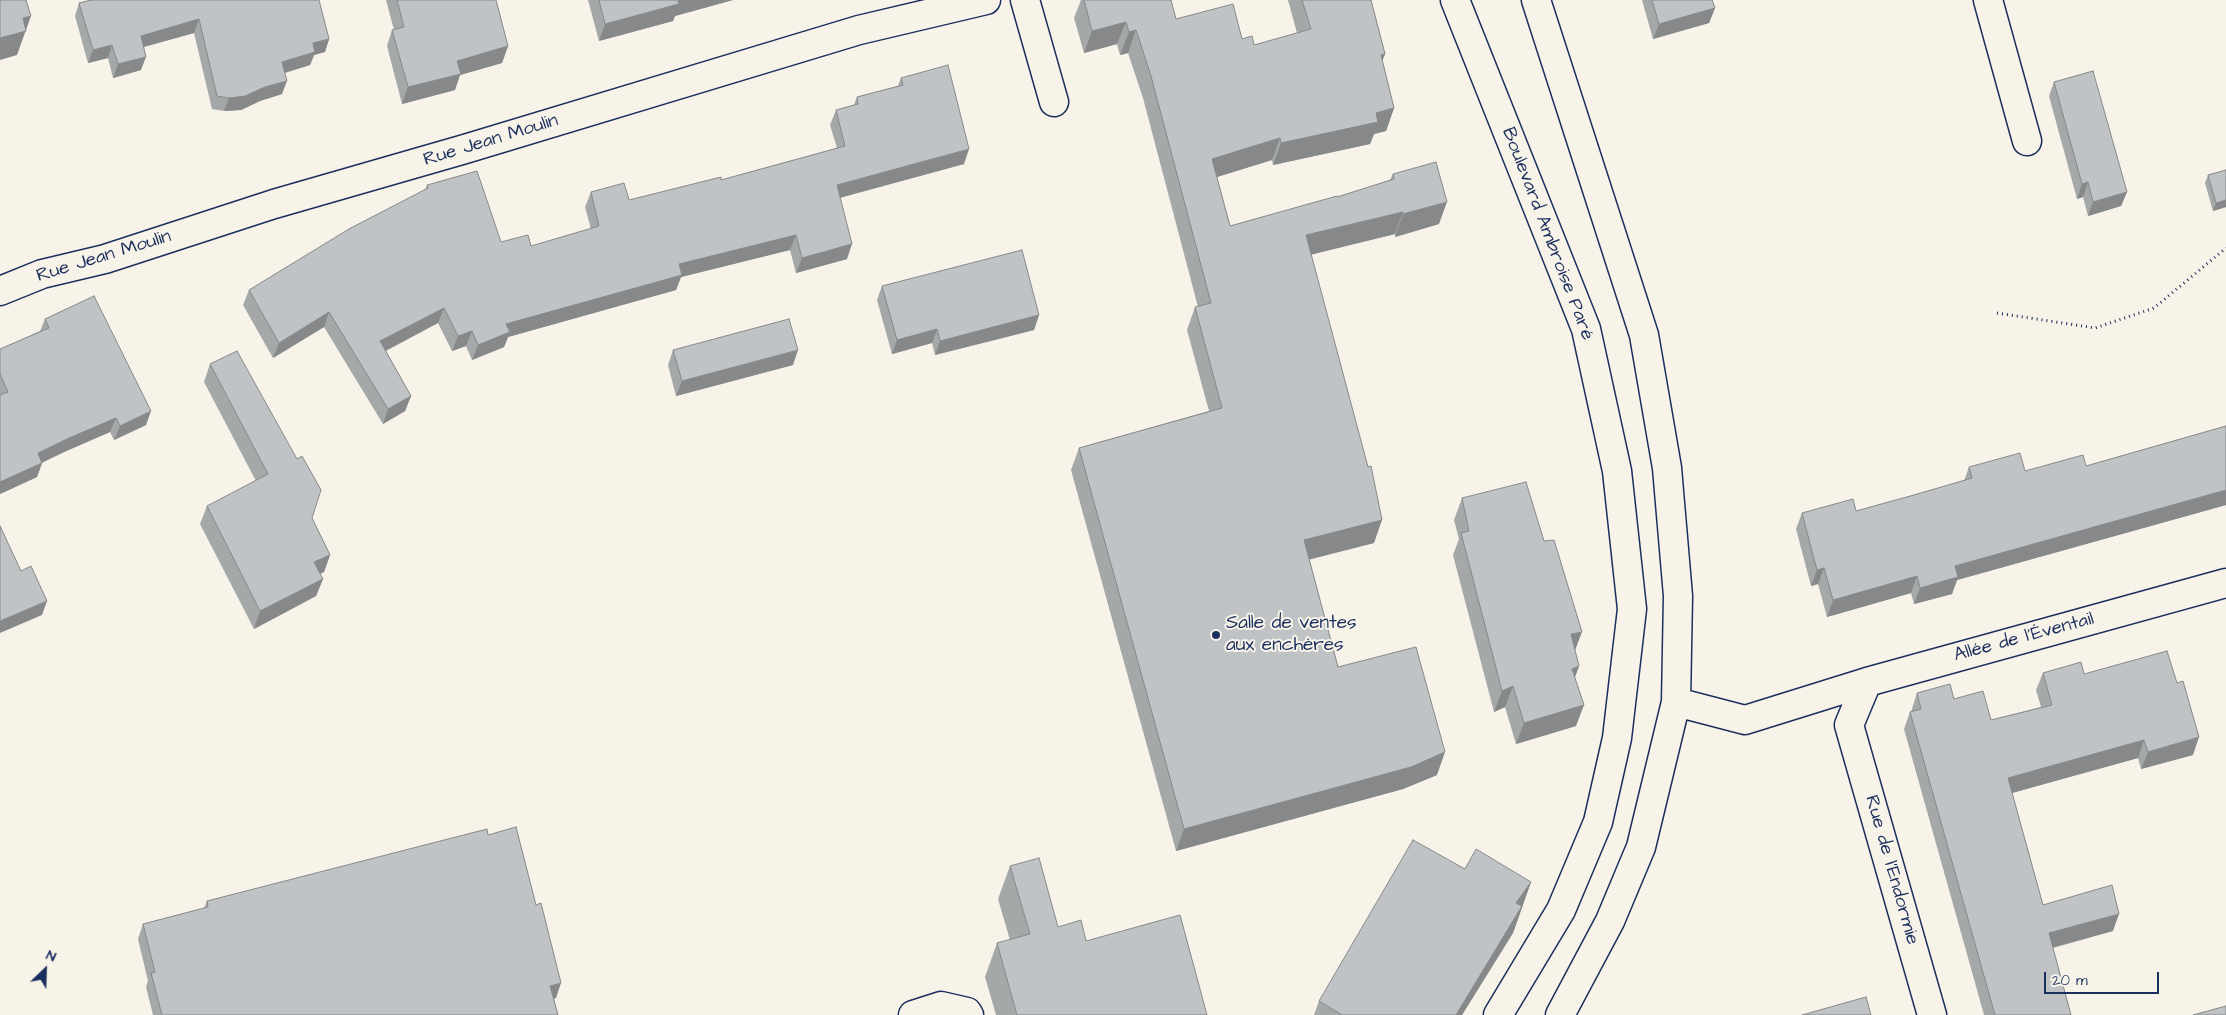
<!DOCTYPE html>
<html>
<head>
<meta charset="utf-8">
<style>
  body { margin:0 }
  #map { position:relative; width:2226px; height:1015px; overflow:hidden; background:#f7f3e8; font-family:"Architects Daughter",sans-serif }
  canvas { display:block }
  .north { position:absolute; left:20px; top:945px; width:50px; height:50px; -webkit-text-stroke:4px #f7f3e8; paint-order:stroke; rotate:24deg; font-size:14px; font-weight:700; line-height:20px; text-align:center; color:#1b2f5e }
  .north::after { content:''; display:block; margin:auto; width:18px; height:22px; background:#1b2f5e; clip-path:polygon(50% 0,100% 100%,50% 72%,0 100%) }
  .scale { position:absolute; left:2044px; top:972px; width:115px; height:22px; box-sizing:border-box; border:2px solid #1b2f5e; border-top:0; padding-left:6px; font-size:15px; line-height:18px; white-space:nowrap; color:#1b2f5e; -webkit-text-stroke:4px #f7f3e8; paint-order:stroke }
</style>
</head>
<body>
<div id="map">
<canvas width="2226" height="1015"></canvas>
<div class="north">N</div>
<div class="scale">20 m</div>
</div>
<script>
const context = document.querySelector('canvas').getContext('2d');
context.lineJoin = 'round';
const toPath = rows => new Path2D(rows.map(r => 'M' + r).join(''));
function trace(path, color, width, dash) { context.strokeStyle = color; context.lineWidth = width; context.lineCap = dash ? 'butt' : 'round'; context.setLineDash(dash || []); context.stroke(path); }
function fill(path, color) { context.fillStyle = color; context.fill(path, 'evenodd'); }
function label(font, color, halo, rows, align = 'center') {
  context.font = font + ' "Architects Daughter",sans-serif'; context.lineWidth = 4; context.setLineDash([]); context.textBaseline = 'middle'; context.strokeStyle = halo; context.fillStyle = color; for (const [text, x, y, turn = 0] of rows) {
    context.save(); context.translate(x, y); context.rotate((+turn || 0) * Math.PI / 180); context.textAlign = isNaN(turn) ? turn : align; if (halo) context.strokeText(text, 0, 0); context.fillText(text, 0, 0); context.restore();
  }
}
const minor = toPath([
  [1025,0,1054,102],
  [1455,0,1586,329,1617,471,1632,609,1617,738,1598,822,1561,910,1498,1015],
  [1536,0,1644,335,1667,468,1678,596,1676,702,1641,847,1610,921,1560,1015],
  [1988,0,2027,141],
  [1676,702,1745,720,1867,682],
  [913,1015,941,1006,967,1012,969,1015],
  [1932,1015,1849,725,1867,682,2226,583]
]);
const major = toPath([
  [0,291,42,274,105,259,274,204,465,149,859,30,986,0]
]);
trace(minor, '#1b2f5e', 31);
trace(major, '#1b2f5e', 31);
trace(toPath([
  [1997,313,2095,328,2154,308,2226,248]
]), '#1b2f5e', 3, [1, 4]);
trace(minor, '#f7f3e8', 28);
trace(major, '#f7f3e8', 28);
fill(toPath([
  [91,0,329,39,325,52,314,55,310,65,285,73,282,94,260,101,241,110,224,111,212,109,194,33,144,47,141,70,113,78,108,58,88,63,75,16,79,3],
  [386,0,496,0,508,46,502,63,460,75,455,90,402,104,387,46,392,30,394,30],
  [588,0,733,0,675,16,673,21,599,41],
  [1081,0,1171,0,1176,19,1242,39,1254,45,1297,33,1288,0,1371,0,1385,54,1382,61,1394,108,1386,131,1374,134,1370,144,1273,165,1272,160,1217,177,1230,226,1337,197,1390,180,1393,174,1439,224,1395,237,1395,234,1311,254,1374,543,1309,559,1338,667,1437,775,1403,789,1176,851,1071,470,1079,448,1209,411,1187,330,1195,307,1198,307,1143,98,1128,53,1120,55,1117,44,1084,53,1074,18],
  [1642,0,1712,0,1715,8,1709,23,1653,39],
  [901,78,964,164,840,198,847,259,796,273,790,250,681,277,676,290,508,337,504,347,472,360,466,346,452,351,438,323,386,351,411,396,405,411,383,424,324,327,273,358,243,305,249,290,425,190,427,185,501,242,531,246,591,229,585,207,591,192,629,200,721,180,837,148,830,125,836,110,854,105,857,97,898,86],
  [2054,82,2127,192,2121,206,2088,216,2083,197,2077,199,2049,96],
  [2226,170,2226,207,2213,211,2205,183,2208,175],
  [882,286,1039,315,1034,330,935,355,932,343,892,354,877,300],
  [45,319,146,425,114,440,110,432,64,452,42,463,37,477,0,494,0,349,40,331],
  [673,350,793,365,676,396,668,365],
  [210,364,312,518,330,555,324,572,320,574,323,579,316,596,254,629,200,524,207,506,256,481,204,382],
  [2226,426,2226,505,1957,580,1952,594,1914,604,1911,593,1827,617,1818,584,1811,586,1796,529,1802,513,1856,511,1964,481,1969,467,2025,471,2086,466],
  [1462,498,1575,651,1579,666,1575,677,1576,726,1516,744,1505,707,1494,712,1453,555,1459,539,1454,520],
  [2043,673,2084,674,2193,755,2141,769,2138,758,2012,793,2043,905,2113,931,2053,948,2071,1015,1984,1015,1904,729,1910,712,1911,712,1917,693,1954,699,1991,720,2041,707,2036,690],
  [488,835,536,905,556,998,554,999,558,1015,153,1015,146,987,148,981,138,939,143,924,204,908,207,901],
  [1010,866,1058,927,1086,941,1207,1015,996,1015,985,977,997,943,1010,940,998,899],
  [1465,869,1531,882,1513,933,1462,1015,1314,1015,1319,1001]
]), '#a5a8a9');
fill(toPath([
  [678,0,733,0,675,16,673,21,599,41,605,24],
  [1715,8,1709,23,1653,39,1659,24],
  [31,16,17,55,0,60,0,38,23,18],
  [199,19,194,33,136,49,141,36],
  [1126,22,1117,44,1084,53,1092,31],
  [1136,30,1128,53,1120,55,1129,32],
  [329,39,325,52,314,55,310,65,277,75,282,62,313,43],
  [112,45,108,58,88,63,93,50],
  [508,46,502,63,460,75,455,90,402,104,408,87,457,61],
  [1385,54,1376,76,1381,55],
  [146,57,141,70,113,78,118,64],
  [287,81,282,94,260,101,241,110,224,111,229,98],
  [1394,108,1386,131,1374,134,1370,144,1273,165,1281,143,1376,113],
  [1280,138,1272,160,1204,181,1212,159],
  [969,149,964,164,831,200,837,185],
  [2088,182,2083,197,2077,199,2082,184],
  [2127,192,2121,206,2088,216,2093,202],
  [2226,200,2226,207,2213,211,2216,203],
  [1447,202,1439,224,1395,237,1403,214],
  [1403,212,1395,234,1298,258,1306,235],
  [796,235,790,250,681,277,676,290,508,337,504,347,472,360,478,345,506,324,679,264],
  [852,244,847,259,796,273,802,258],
  [444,308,438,323,375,356,380,341],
  [329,312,324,327,273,358,279,343],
  [1039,315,1034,330,935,355,940,341],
  [937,329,932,343,892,354,897,340],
  [472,331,466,346,452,351,458,336],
  [798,350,793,365,676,396,682,381],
  [411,396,405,411,383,424,388,409],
  [151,411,146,425,114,440,120,426],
  [116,418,110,432,64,452,32,467,38,453,69,438],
  [42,463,37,477,0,494,0,482],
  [2226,490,2226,505,1957,580,1952,594,1914,604,1920,588,1955,566],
  [1382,520,1374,543,1296,563,1304,540],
  [330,555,324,572,308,580,314,562],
  [1824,568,1818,584,1811,586,1817,570],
  [1917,576,1911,593,1827,617,1833,600],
  [323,579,316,596,254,629,260,611],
  [47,601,42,615,0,633,0,621],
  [1582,632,1574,653,1571,634],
  [1579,666,1571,688,1572,669],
  [1513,686,1505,707,1494,712,1502,691],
  [1584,705,1576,726,1516,744,1524,723],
  [2199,737,2193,755,2141,769,2148,752],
  [2144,740,2138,758,2001,796,2008,778],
  [1445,752,1437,775,1403,789,1176,851,1184,829],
  [1531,882,1513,933,1462,1015,1456,1015,1516,903],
  [2119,914,2113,931,2043,950,2049,933],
  [561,983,556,998,545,1001,550,986]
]), '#86888a');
const building = toPath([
  [0,0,26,0,31,16,23,18,26,31,0,38,0,0],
  [91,0,319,0,329,39,313,43,315,52,282,62,287,81,265,87,245,96,229,98,217,96,199,19,141,36,146,57,118,64,112,45,93,50,79,3,91,0],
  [397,0,496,0,508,46,457,61,461,74,408,87,392,30,404,27,397,0],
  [599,0,680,0,678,0,679,4,605,24,599,0],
  [1084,0,1171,0,1176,19,1233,4,1242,39,1252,36,1254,45,1311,29,1302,0,1371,0,1385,54,1381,55,1394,108,1376,113,1378,122,1281,143,1280,138,1212,159,1230,226,1337,196,1337,197,1394,179,1393,174,1436,162,1447,202,1403,214,1403,212,1306,235,1368,467,1371,466,1382,520,1304,540,1338,667,1416,647,1445,752,1411,767,1184,829,1079,448,1222,408,1195,307,1211,303,1151,76,1136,30,1129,32,1126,22,1092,31,1084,0],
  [1652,0,1712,0,1715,8,1659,24,1652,0],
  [948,65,969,149,837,185,852,244,802,258,796,235,679,264,682,275,506,324,510,332,478,345,472,331,458,336,444,308,380,341,411,396,388,409,329,312,279,343,249,290,349,229,428,188,427,185,477,171,501,242,528,235,531,246,599,226,591,192,624,183,629,200,721,177,721,180,845,146,836,110,858,104,857,97,903,85,901,78,948,65],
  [2093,71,2127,192,2093,202,2088,182,2082,184,2054,82,2093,71],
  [2226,170,2226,200,2216,203,2208,175,2226,170],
  [1022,250,1039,315,940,341,937,329,897,340,882,286,1022,250],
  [94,296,151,411,120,426,116,418,69,438,38,453,42,463,0,482,0,395,8,392,0,374,0,349,49,328,45,319,94,296],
  [789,319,798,350,682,381,673,350,789,319],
  [237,351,297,459,302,456,321,490,312,518,330,555,314,562,323,579,260,611,207,506,268,474,210,364,237,351],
  [2226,426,2226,490,1955,566,1958,577,1920,588,1917,576,1833,600,1824,568,1817,570,1802,513,1853,499,1856,511,1914,495,1972,478,1969,467,2020,453,2025,471,2083,455,2086,466,2226,426],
  [1526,482,1544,541,1554,540,1582,632,1571,634,1579,666,1572,669,1584,705,1524,723,1513,686,1502,691,1461,533,1469,531,1462,498,1526,482],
  [0,526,21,571,31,566,47,601,0,621,0,526],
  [2167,651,2177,683,2183,681,2199,737,2148,752,2144,740,2008,778,2043,905,2112,885,2119,914,2049,933,2071,1015,1995,1015,1910,712,1921,709,1917,693,1950,684,1954,699,1983,691,1991,720,2052,705,2043,673,2081,662,2084,674,2167,651],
  [516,827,536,905,541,903,561,983,550,986,558,1015,162,1015,151,973,155,972,143,924,208,907,207,901,487,829,488,835,516,827],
  [1413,840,1465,869,1476,849,1531,882,1516,903,1522,906,1456,1015,1342,1015,1319,1001,1413,840],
  [1039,858,1058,927,1081,920,1086,941,1180,915,1207,1015,1017,1015,997,943,1030,934,1010,866,1039,858],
  [1866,997,1871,1015,1802,1015,1866,997],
  [2226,1006,2226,1015,2193,1015,2226,1006]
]);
fill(building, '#c0c3c5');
trace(building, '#86888a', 1);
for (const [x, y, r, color] of [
  [1216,635,5,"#1b2f5e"]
]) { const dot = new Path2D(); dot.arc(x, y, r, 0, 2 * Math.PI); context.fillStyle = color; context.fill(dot); trace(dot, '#f7f3e8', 2); }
label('19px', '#1b2f5e', '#f7f3e8', [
  ["Rue Jean Moulin",491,141,-17],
  ["Boulevard Ambroise Paré",1547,234,69],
  ["Rue Jean Moulin",104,257,-17],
  ["Allée de l'Éventail",2024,638,-15],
  ["Rue de l'Endormie",1891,870,74]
]);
label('19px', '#1b2f5e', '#f7f3e8', [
  ["Salle de ventes",1226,624],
  ["aux enchères",1226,646]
], 'left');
</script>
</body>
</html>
